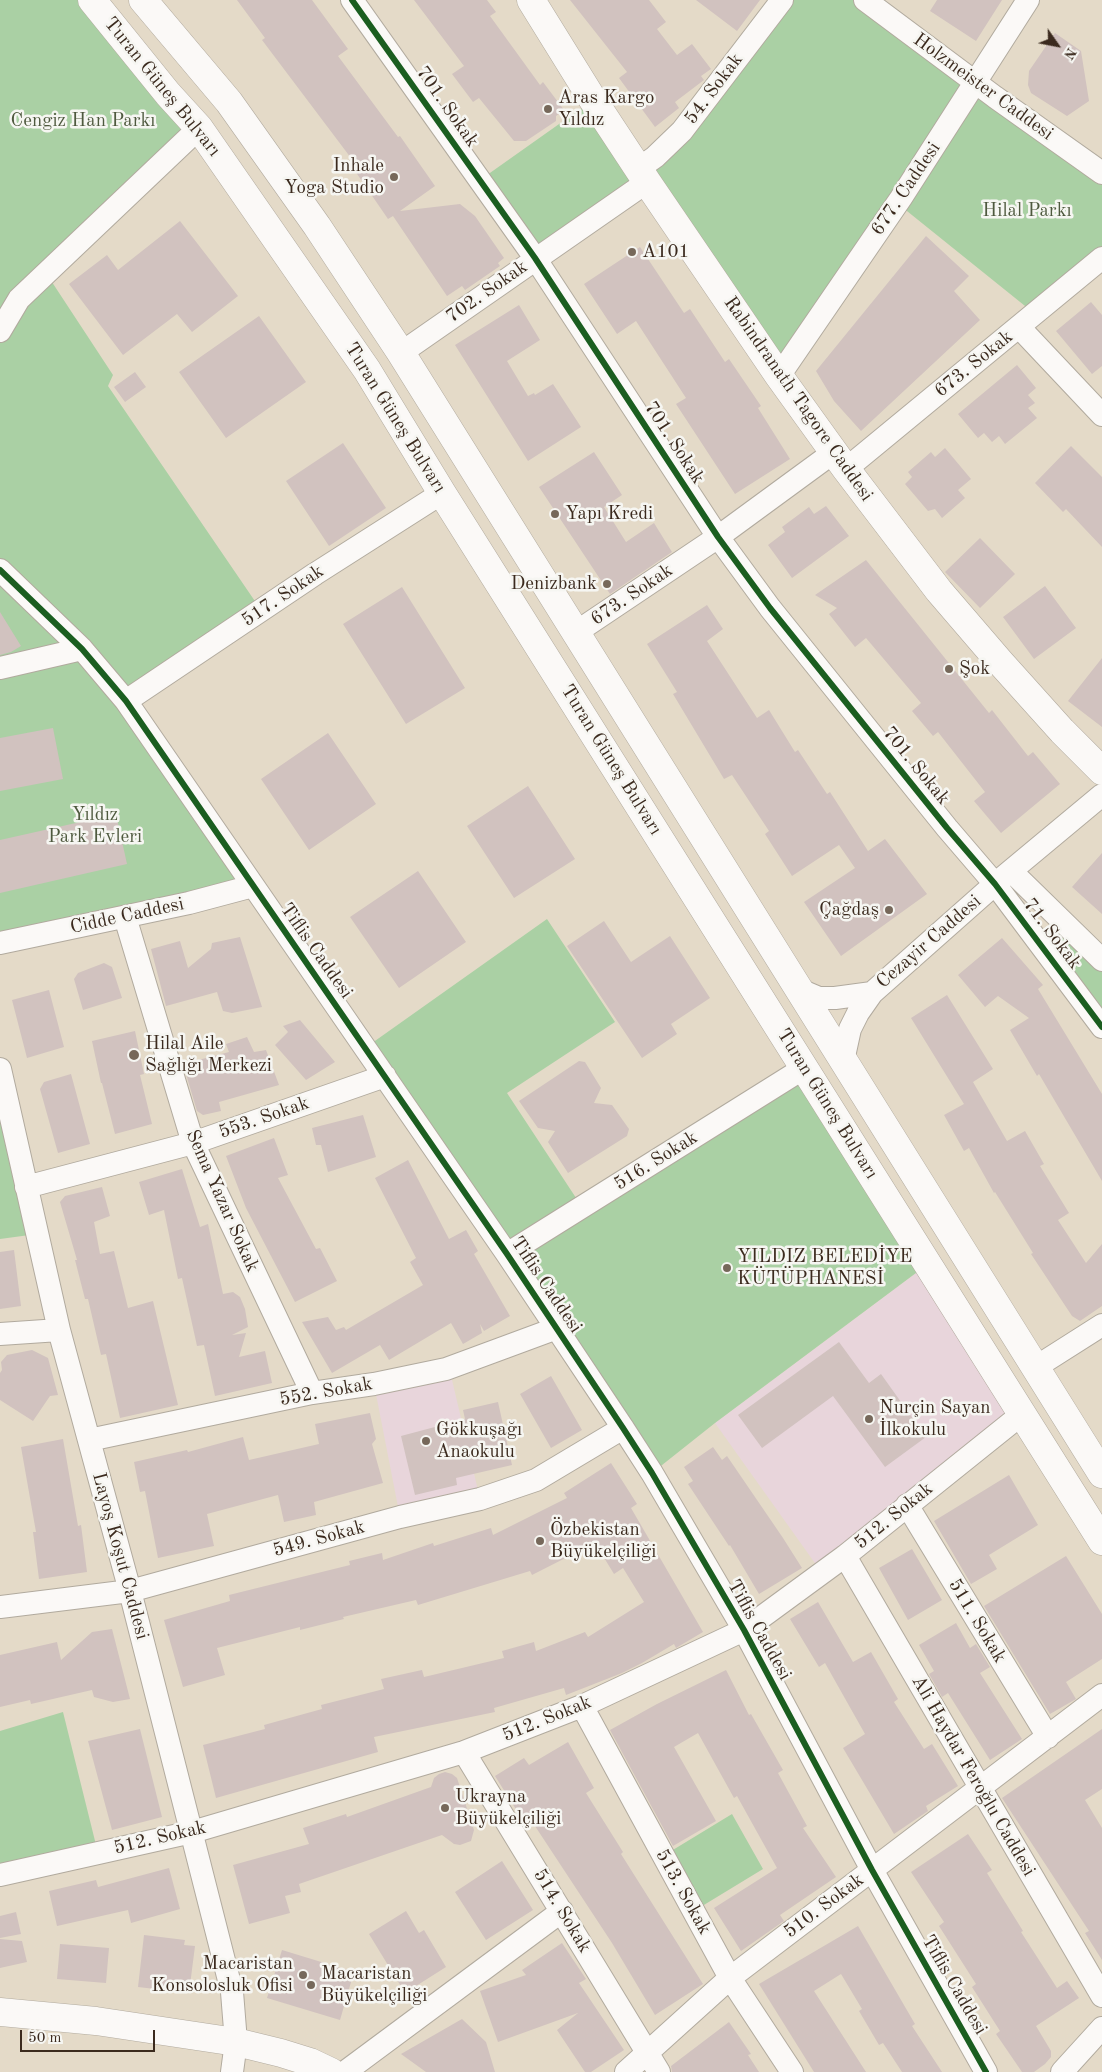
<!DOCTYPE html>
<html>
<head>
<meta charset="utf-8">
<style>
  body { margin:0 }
  #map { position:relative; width:1102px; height:2072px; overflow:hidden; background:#e4dac8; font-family:"Old Standard TT",serif }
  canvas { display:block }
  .north { position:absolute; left:1032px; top:20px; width:50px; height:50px; -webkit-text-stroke:4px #f6f6f2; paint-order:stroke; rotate:123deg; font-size:14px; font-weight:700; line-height:20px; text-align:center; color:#3b2a1e }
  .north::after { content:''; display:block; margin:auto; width:18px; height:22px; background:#3b2a1e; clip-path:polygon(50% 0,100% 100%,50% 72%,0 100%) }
  .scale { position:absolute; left:20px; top:2030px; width:135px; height:22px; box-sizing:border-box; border:2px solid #3b2a1e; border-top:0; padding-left:6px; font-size:15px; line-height:18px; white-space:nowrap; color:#3b2a1e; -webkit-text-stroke:4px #f6f6f2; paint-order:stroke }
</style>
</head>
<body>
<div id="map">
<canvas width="1102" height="2072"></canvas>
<div class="north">N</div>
<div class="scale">50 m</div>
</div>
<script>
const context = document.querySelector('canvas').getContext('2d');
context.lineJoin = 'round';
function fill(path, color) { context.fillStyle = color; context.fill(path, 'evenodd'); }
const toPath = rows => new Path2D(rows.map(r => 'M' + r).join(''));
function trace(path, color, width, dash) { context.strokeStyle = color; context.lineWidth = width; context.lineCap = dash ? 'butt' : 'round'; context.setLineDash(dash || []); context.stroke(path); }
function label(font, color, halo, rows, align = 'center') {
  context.font = font + ' "Old Standard TT",serif'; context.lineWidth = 5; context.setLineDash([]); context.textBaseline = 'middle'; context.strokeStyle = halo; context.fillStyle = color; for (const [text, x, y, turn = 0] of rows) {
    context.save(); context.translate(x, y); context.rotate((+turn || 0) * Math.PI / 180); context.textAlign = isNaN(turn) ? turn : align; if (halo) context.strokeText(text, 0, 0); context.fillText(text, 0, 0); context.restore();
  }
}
fill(toPath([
  [928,1264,1022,1414,822,1573,715,1423],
  [449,1367,480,1499,400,1517,374,1384]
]), '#e8d5db');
fill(toPath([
  [0,0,92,0,199,128,46,273,113,375,108,386,261,610,126,701,253,886,0,943],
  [782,0,865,0,1102,173,1102,258,1035,314,897,203,779,376,647,182,535,258,480,180,593,100,638,169],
  [547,919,615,1022,507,1093,582,1207,804,1068,928,1264,715,1423,652,1473,365,1048],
  [1046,927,1054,931,1102,966,1102,1027,1043,931],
  [0,1069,37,1234,0,1239],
  [63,1712,98,1853,0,1872,0,1731],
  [732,1814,763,1869,694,1911,663,1856]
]), '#aad0a4');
fill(toPath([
  [237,0,312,0,348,49,338,56,398,137,400,136,435,186,400,211,460,204,475,216,504,258,498,263,500,266,465,290,462,286,447,296,393,216,388,219,353,168,357,166,262,40,265,38],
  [414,0,487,0,496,12,490,16,540,85,543,82,564,110,556,116,556,121,526,141,514,141,479,98,473,102,452,74,464,66],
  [570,0,649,0,666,22,657,29,677,55,692,44,711,69,701,76,704,80,675,102,679,108,655,127,619,78,627,72],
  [696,0,760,0,737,31],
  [937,0,1002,0,976,41,930,11],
  [1055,33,1081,51,1089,101,1067,116,1031,93,1028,85,1029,71],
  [180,221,238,296,192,332,177,314,123,355,69,284,107,255,118,270],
  [926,236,969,276,954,291,980,320,861,431,834,401,816,371],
  [640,247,684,313,690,309,725,362,729,359,761,406,758,408,790,459,735,494,676,404,686,398,636,321,617,334,584,284],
  [1091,302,1102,315,1102,366,1092,374,1056,331],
  [519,305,540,340,507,361,528,396,534,393,535,395,553,384,581,427,528,461,455,345],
  [259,316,306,382,226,438,179,372],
  [1017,365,1036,388,1028,395,1035,403,1028,408,1037,418,1005,444,999,436,992,442,984,433,978,438,958,414],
  [135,372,146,387,125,402,114,387],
  [343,443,386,508,329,546,286,481],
  [1071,446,1102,477,1102,547,1066,509,1063,512,1035,483],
  [945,448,971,479,958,490,965,498,942,518,935,509,928,511,905,484,912,477,908,472,931,452,935,457],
  [594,452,622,495,604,507,626,542,654,523,672,552,610,594,539,487],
  [826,506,849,536,792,578,768,545,785,532,782,527,809,507,814,514],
  [980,538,1015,574,980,608,945,572],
  [866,560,989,713,992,710,1028,756,1033,752,1060,784,1001,833,974,801,985,792,938,732,933,736,912,711,921,703,866,638,855,647,829,614,837,608,815,595],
  [1045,586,1076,628,1034,659,1003,617],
  [402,587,465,688,406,724,343,624],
  [707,605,723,629,707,641,757,718,769,710,795,752,798,750,827,794,830,792,868,851,885,839,927,894,841,956,804,902,855,868,839,845,792,876,765,834,769,831,732,775,724,779,673,694,677,692,647,644],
  [0,612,21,646,11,652,0,655],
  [1102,658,1102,727,1068,701],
  [53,728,63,779,0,791,0,738],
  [328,733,376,804,309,850,261,779],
  [528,786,575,859,514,898,467,826],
  [116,814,127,864,0,893,0,840],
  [1102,853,1102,914,1072,887],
  [418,871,466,942,399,988,350,917],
  [604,921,631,962,670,936,710,998,671,1024,677,1034,642,1058,567,946],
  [240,937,262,1007,232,1013,223,1011,217,992,166,1006,151,949,180,941,188,968,211,949,212,943],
  [1002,938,1043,985,1038,989,1102,1094,1102,1181,1039,1074,1037,1076,1010,1030,1029,1018,998,996,985,1007,958,975],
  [104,963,112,967,122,998,83,1010,74,979,78,973],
  [49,990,64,1047,27,1058,12,1000],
  [947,995,993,1069,973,1082,1007,1141,1025,1131,1044,1164,1040,1166,1069,1213,1058,1220,1086,1263,1102,1244,1102,1306,1080,1321,1072,1316,1031,1254,1033,1253,995,1192,994,1193,969,1148,964,1151,944,1115,964,1104,911,1018],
  [300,1020,335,1062,306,1080,275,1045,288,1032,283,1026],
  [135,1031,144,1074,140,1075,152,1124,115,1134,102,1083,101,1083,92,1041],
  [247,1037,254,1052,266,1050,279,1085,219,1102,221,1111,203,1115,197,1111,183,1064,229,1052,226,1044],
  [579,1061,585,1062,601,1088,594,1103,612,1105,629,1129,627,1136,568,1173,548,1142,555,1131,538,1128,519,1101],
  [71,1074,90,1144,58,1153,40,1089,44,1082],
  [363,1115,376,1157,328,1172,321,1145,316,1145,312,1128],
  [274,1138,288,1175,278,1178,316,1249,320,1248,337,1281,295,1302,246,1208,226,1156],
  [408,1160,449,1239,466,1230,478,1251,474,1254,510,1316,484,1331,480,1324,482,1333,463,1344,451,1323,389,1360,380,1345,332,1373,302,1322,328,1317,336,1330,344,1327,346,1330,423,1285,410,1262,416,1258,375,1178],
  [182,1169,200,1227,208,1224,223,1294,233,1292,240,1297,245,1309,248,1327,232,1335,246,1333,239,1357,265,1351,272,1383,215,1396,204,1345,197,1346,182,1278,178,1279,164,1210,149,1215,139,1182],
  [102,1187,110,1216,94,1222,100,1254,114,1251,128,1308,153,1301,178,1405,120,1418,106,1354,101,1355,88,1299,85,1299,75,1260,77,1260,60,1202,65,1196],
  [14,1250,21,1306,0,1309,0,1252],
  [839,1342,869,1383,881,1374,926,1437,885,1467,833,1396,762,1448,738,1415],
  [32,1350,48,1358,58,1395,50,1396,33,1421,0,1400,0,1373,2,1370,1,1362,7,1355],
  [551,1376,582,1430,551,1448,520,1394],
  [498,1402,512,1465,456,1478,457,1485,415,1495,401,1436,465,1419,463,1410],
  [370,1413,376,1439,372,1444,383,1483,314,1502,316,1515,284,1522,278,1495,207,1514,214,1546,158,1558,145,1491,140,1492,134,1462,187,1450,188,1452,243,1437,249,1460,319,1444,315,1424],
  [63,1439,78,1526,81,1525,87,1572,39,1579,33,1532,36,1532,21,1447],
  [713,1447,722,1460,727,1456,783,1538,802,1568,759,1594,730,1545,729,1546,688,1484,693,1481,684,1467],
  [611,1463,637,1504,631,1508,703,1632,676,1648,674,1644,642,1663,622,1673,566,1695,564,1688,494,1708,495,1712,374,1737,378,1752,216,1798,203,1745,265,1729,264,1725,322,1709,321,1705,384,1689,381,1679,422,1670,424,1677,504,1658,502,1651,534,1642,536,1651,585,1632,588,1637,644,1602,623,1568,614,1574,595,1543,532,1575,530,1571,418,1605,416,1600,343,1617,344,1619,300,1630,300,1627,217,1648,225,1675,183,1687,164,1620,230,1601,229,1595,350,1565,349,1561,382,1553,383,1560,433,1543,434,1546,491,1528,493,1535,567,1498,564,1493],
  [1009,1475,1038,1525,989,1555,997,1569,971,1584,934,1521],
  [912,1549,942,1600,908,1620,879,1568],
  [1066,1556,1102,1614,1102,1659,1066,1682,1076,1699,1050,1714,984,1606],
  [818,1602,853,1662,871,1652,898,1699,894,1702,924,1749,932,1744,958,1786,926,1806,928,1811,894,1834,843,1748,865,1734,825,1663,819,1667,790,1619],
  [956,1623,970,1648,976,1644,990,1667,980,1673,1022,1739,990,1760,948,1693,942,1697,929,1674,934,1671,919,1645],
  [112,1629,130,1699,113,1702,94,1697,92,1690,31,1704,30,1700,0,1707,0,1655,57,1642,61,1660,92,1632],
  [726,1670,749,1715,751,1714,783,1770,778,1773,807,1826,803,1828,836,1877,780,1915,784,1921,741,1951,714,1908,777,1868,737,1796,734,1798,698,1733,674,1747,716,1821,673,1846,610,1730,657,1704],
  [140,1729,162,1817,112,1830,88,1741],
  [1102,1729,1102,1789,1085,1800,1102,1828,1102,1960,1085,1933,1089,1931,1002,1798],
  [568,1742,594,1788,586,1793,623,1852,621,1854,703,1984,655,2015,612,1943,533,1823,527,1827,495,1776,524,1758,529,1765],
  [445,1772,452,1774,457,1778,474,1830,471,1841,460,1845,454,1844,442,1835,299,1884,301,1892,285,1896,290,1913,249,1924,233,1865,309,1844,303,1828,346,1814,347,1817,431,1787,434,1778,439,1774],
  [968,1834,992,1870,987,1873,1023,1931,1021,1932,1057,1988,1067,1981,1079,1998,1036,2026,1051,2051,1051,2057,1045,2064,1034,2072,1022,2072,996,2034,1000,2031,972,1987,976,1984,939,1926,944,1922,911,1872],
  [502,1861,533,1910,486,1940,455,1892],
  [169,1868,180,1909,131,1923,128,1910,57,1926,49,1891,96,1880,98,1887],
  [406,1911,419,1933,424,1930,446,1967,405,1993,369,1934],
  [16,1912,21,1934,0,1938,0,1916],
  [858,1926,915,2024,912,2026,942,2072,902,2072,883,2043,879,2045,859,2011,862,2009,841,1974,814,1991,866,2072,814,2072,759,1984],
  [144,1935,185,1940,184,1945,195,1946,189,1993,138,1987],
  [0,1939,22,1941,27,1962,0,1968],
  [562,1943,586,1979,579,1983,624,2050,591,2072,585,2072,557,2030,578,2013,498,2042,480,1991,526,1975,522,1970],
  [60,1944,109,1948,106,1983,57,1979],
  [282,1950,354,1972,340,2020,267,1998],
  [462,2019,486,2042,495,2072,426,2072,401,2054],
  [729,2022,751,2054,748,2055,759,2072,672,2072,671,2066]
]), '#d1c2bf');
const minor = toPath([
  [352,0,535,258,718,537,770,608,947,828,995,884,1102,1027],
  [865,0,995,97,1102,173],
  [638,169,655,157,682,131,782,0],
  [1019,327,1102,415],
  [0,331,19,299,199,128],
  [401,353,647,182],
  [779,376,901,198,1028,0],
  [846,469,1102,258],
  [0,570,82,649,126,701,507,1254,623,1428,652,1473,744,1630,872,1870,986,2072],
  [575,633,718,537,834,452],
  [0,668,82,649],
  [126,701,315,574,442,493],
  [1011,871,1102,960],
  [125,917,193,1143,312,1393],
  [0,943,189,903,253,886],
  [798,989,819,998,835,998,872,993],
  [843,1061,850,1029,858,1013,872,993,995,884,1102,795],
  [0,1069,59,1330,130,1591,232,1992,236,2042,232,2072],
  [26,1187,193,1143,385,1076],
  [507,1254,804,1068],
  [0,1334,59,1330],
  [1036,1367,1102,1325],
  [89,1440,312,1393,374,1384,446,1369,557,1328],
  [907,1505,1048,1737],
  [845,1556,1102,1996],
  [0,1607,130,1591,400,1517,480,1499,536,1480,623,1428],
  [582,1706,730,1978,792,2072],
  [464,1752,659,2072],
  [0,1875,192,1832,464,1752,582,1706,744,1630,845,1556,1022,1414],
  [345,2072,562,1911],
  [626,2072,730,1978,1102,1695],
  [1062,2072,1102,2028]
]);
const major = toPath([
  [92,0,168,94,199,128,367,370,442,493,1102,1541],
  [143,0,229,102,317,226,401,353,1102,1474],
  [531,0,593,100,647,182,779,376,846,469,939,591,1000,662,1062,731,1102,771],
  [0,2012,96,2021,236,2042,281,2053,310,2062,331,2072]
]);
trace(minor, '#b1aa9e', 24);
trace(major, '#b1aa9e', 29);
trace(minor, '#fbf9f7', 22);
trace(major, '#fbf9f7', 28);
trace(toPath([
  [352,0,535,258,718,537,770,608,947,828,995,884,1102,1027],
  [0,570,82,649,126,701,507,1254,623,1428,652,1473,744,1630,872,1870,986,2072]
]), '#1b5e20', 6);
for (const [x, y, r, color] of [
  [548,109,5,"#76685a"],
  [394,177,5,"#76685a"],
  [632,252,5,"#76685a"],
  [555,514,5,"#76685a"],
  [607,584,5,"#76685a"],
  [949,669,5,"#76685a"],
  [889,910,5,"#76685a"],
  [134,1055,6,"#76685a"],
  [727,1268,5,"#76685a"],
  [869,1419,5,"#76685a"],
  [426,1441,5,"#76685a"],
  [540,1541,5,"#76685a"],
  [445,1808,5,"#76685a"],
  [303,1975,5,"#76685a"],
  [311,1985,5,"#76685a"]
]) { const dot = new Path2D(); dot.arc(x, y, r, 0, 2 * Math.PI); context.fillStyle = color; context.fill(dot); trace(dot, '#f6f6f2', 2); }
label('19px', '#3b2a1e', '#f6f6f2', [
  ["Turan Güneş Bulvarı",162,87,51],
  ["Holzmeister Caddesi",983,87,36],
  ["54. Sokak",714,89,-53],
  ["701. Sokak",447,107,55],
  ["677. Caddesi",906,189,-56],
  ["702. Sokak",487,292,-35],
  ["673. Sokak",974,364,-39],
  ["Rabindranath Tagore Caddesi",798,399,55],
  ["Turan Güneş Bulvarı",395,418,58],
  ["701. Sokak",674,443,57],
  ["673. Sokak",632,595,-34],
  ["517. Sokak",283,596,-34],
  ["Turan Güneş Bulvarı",611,760,58],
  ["701. Sokak",916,766,51],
  ["Cidde Caddesi",127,916,-12],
  ["71. Sokak",1052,934,53],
  ["Cezayir Caddesi",929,942,-41],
  ["Tiflis Caddesi",316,951,55],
  ["Turan Güneş Bulvarı",827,1104,58],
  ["553. Sokak",264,1118,-19],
  ["516. Sokak",656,1161,-32],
  ["Sema Yazar Sokak",222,1201,66],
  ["Tiflis Caddesi",546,1285,56],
  ["552. Sokak",326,1392,-10],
  ["512. Sokak",894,1516,-39],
  ["549. Sokak",319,1539,-15],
  ["Layoş Koşut Caddesi",120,1556,75],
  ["511. Sokak",977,1621,59],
  ["Tiflis Caddesi",759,1630,61],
  ["512. Sokak",547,1719,-22],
  ["Ali Haydar Feroğlu Caddesi",973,1776,60],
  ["512. Sokak",160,1838,-13],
  ["513. Sokak",683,1892,61],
  ["510. Sokak",824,1906,-37],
  ["514. Sokak",562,1911,59],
  ["Tiflis Caddesi",954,1985,60]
]);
label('19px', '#3b2a1e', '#f6f6f2', [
  ["Aras Kargo",558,98],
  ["Yıldız",558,120],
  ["Inhale",384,166,"right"],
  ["Yoga Studio",384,188,"right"],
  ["A101",642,252],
  ["Yapı Kredi",565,514],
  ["Denizbank",597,584,"right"],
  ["Şok",959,669],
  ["Çağdaş",879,910,"right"],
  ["Hilal Aile",145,1044],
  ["Sağlığı Merkezi",145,1066],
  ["YILDIZ BELEDİYE",737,1257],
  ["KÜTÜPHANESİ",737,1279],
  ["Nurçin Sayan",879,1408],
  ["İlkokulu",879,1430],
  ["Gökkuşağı",436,1430],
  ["Anaokulu",436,1452],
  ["Özbekistan",550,1530],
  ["Büyükelçiliği",550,1552],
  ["Ukrayna",455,1797],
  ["Büyükelçiliği",455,1819],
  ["Macaristan",293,1964,"right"],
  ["Konsolosluk Ofisi",293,1986,"right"],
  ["Macaristan",321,1974],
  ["Büyükelçiliği",321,1996]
], 'left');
label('19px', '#4e593e', '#f6f6f2', [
  ["Cengiz Han Parkı",83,121],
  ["Hilal Parkı",1027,211],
  ["Yıldız",95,815],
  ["Park Evleri",95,837]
]);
</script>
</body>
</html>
